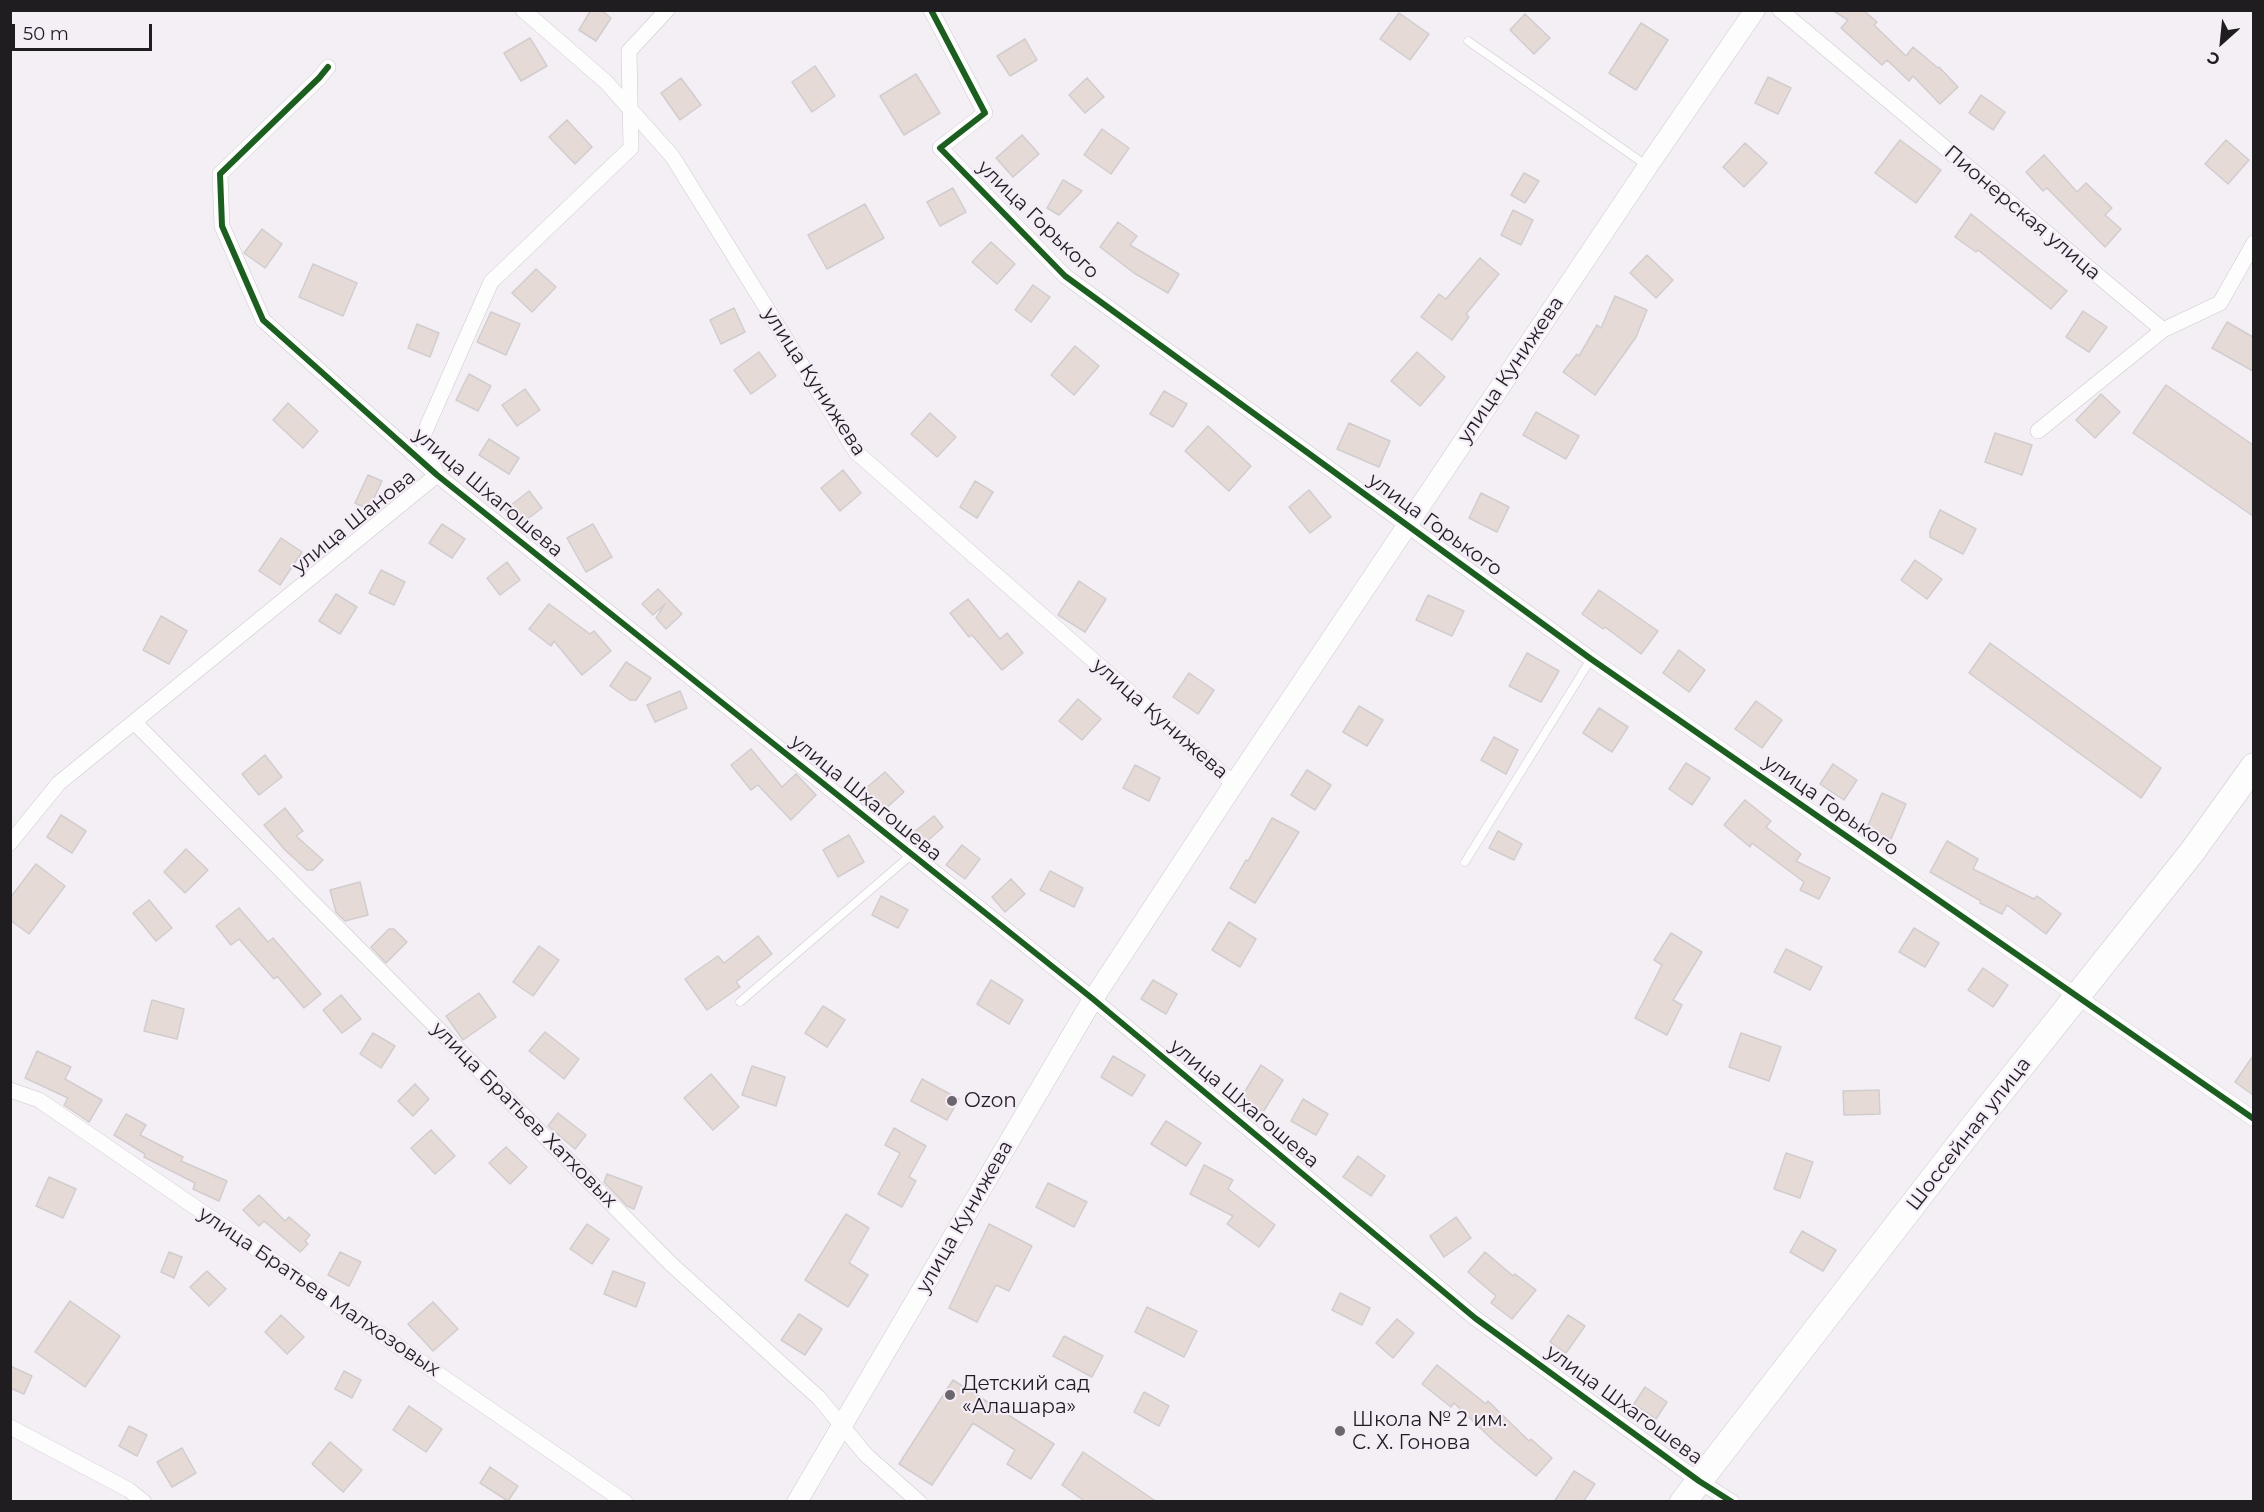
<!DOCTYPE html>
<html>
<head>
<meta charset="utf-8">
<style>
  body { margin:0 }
  #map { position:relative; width:2264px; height:1512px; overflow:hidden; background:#f3eff4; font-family:Montserrat,sans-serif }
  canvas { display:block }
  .frame { position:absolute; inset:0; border:12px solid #201d21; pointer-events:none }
  .north { position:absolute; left:2192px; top:12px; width:60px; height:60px; -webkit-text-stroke:4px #f4ecf7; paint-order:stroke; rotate:207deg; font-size:16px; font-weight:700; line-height:24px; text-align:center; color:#201d21 }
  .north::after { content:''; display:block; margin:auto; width:21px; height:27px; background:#201d21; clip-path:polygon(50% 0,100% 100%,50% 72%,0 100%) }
  .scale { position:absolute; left:12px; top:24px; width:140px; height:27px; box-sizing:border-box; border:3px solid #201d21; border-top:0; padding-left:8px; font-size:18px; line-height:21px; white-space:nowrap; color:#201d21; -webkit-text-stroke:4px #f4ecf7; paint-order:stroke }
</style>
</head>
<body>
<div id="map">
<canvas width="2264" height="1512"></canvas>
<div class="frame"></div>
<div class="north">С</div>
<div class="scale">50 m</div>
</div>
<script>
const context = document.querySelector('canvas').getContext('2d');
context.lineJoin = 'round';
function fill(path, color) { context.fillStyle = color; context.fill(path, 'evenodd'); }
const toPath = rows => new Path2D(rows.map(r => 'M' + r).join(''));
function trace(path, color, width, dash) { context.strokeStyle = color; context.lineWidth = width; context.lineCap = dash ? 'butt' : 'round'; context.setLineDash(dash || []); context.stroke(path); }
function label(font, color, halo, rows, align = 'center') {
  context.font = font + ' Montserrat,sans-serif'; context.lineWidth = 4.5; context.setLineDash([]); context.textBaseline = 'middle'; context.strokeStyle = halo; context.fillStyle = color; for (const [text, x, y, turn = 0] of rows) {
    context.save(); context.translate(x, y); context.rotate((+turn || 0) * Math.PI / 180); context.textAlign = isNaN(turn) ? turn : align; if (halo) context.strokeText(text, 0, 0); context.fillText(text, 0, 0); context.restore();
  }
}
const building = toPath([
  [591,10,601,10,611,18,596,41,579,30,591,10],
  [1832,10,1863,10,1877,22,1874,25,1906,56,1913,47,1938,68,1939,67,1958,87,1940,104,1913,76,1909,81,1887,60,1882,65,1841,28,1848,20,1832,10],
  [1399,13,1429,34,1410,60,1380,39,1399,13],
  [1525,14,1550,38,1534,54,1510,30,1525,14],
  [1641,23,1668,40,1636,90,1609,73,1641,23],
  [530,38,547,66,521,81,504,53,530,38],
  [1025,39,1037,60,1010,76,997,56,1025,39],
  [815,66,835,96,812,112,792,82,815,66],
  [916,74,940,113,904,135,880,96,916,74],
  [1768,77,1791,88,1778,114,1755,103,1768,77],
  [681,78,701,105,680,120,661,93,681,78],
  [1087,78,1104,97,1085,113,1069,95,1087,78],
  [1981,95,2005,112,1993,130,1969,113,1981,95],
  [567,120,592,147,575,164,549,137,567,120],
  [1102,129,1129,148,1111,174,1084,155,1102,129],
  [1022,135,1039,154,1013,177,996,158,1022,135],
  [1900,140,1941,170,1916,203,1875,173,1900,140],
  [2226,140,2249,160,2228,184,2205,164,2226,140],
  [1745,143,1767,163,1744,187,1723,167,1745,143],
  [2044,155,2077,192,2086,183,2112,208,2105,215,2121,229,2105,247,2047,188,2043,191,2026,172,2044,155],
  [1524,173,1539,181,1525,203,1511,195,1524,173],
  [1063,180,1082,191,1059,215,1047,208,1063,180],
  [953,188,966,212,940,226,927,202,953,188],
  [865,204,884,238,827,269,808,235,865,204],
  [1513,210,1533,220,1521,245,1501,235,1513,210],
  [1971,214,2067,291,2051,309,1978,250,1976,252,1955,237,1971,214],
  [1118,222,1137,236,1130,245,1179,274,1168,293,1134,273,1100,247,1118,222],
  [262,229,282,244,265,268,244,253,262,229],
  [991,242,1015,264,997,284,972,262,991,242],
  [1647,255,1673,280,1656,298,1630,273,1647,255],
  [1480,258,1499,274,1466,314,1469,317,1452,340,1421,317,1439,294,1446,299,1480,258],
  [313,264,357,283,343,316,299,297,313,264],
  [536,269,556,287,532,312,512,293,536,269],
  [1033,285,1050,297,1031,322,1015,310,1033,285],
  [1615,296,1647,310,1636,337,1595,395,1563,372,1577,354,1579,356,1597,325,1601,328,1615,296],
  [734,308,745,332,721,344,710,320,734,308],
  [2083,311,2107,327,2089,352,2066,337,2083,311],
  [491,312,520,324,506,355,477,342,491,312],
  [2227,322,2253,337,2253,371,2212,348,2227,322],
  [417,324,439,333,430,357,408,348,417,324],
  [1075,346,1099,366,1074,395,1051,375,1075,346],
  [759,352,776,376,751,394,734,370,759,352],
  [1417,352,1445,377,1420,406,1391,381,1417,352],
  [469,374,491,386,478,411,456,400,469,374],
  [2166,385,2253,445,2253,516,2133,433,2166,385],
  [525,389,540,410,517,426,502,405,525,389],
  [1164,391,1187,404,1173,427,1150,414,1164,391],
  [2101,394,2120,412,2095,438,2076,420,2101,394],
  [288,403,318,431,303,448,273,420,288,403],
  [1536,412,1579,436,1566,459,1523,435,1536,412],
  [930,413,956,437,937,457,911,434,930,413],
  [1349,423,1390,441,1379,467,1337,449,1349,423],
  [1208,426,1251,466,1229,491,1185,451,1208,426],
  [1995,433,2032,445,2022,475,1985,462,1995,433],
  [489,439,519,458,509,474,479,455,489,439],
  [843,470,861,493,840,511,821,488,843,470],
  [368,475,382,481,369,509,355,503,368,475],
  [975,481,993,492,977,518,960,507,975,481],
  [1309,490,1331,517,1310,533,1289,507,1309,490],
  [529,491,542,508,518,526,505,510,529,491],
  [1481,493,1509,507,1497,532,1469,518,1481,493],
  [1940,510,1976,529,1963,554,1930,537,1930,531,1940,510],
  [442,524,465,539,452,558,429,543,442,524],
  [593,524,612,557,586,572,567,538,593,524],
  [281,538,302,552,280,585,259,571,281,538],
  [1915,560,1942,579,1927,599,1901,580,1915,560],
  [507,562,520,580,500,595,487,578,507,562],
  [381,570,405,582,394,605,369,593,381,570],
  [1079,581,1106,599,1085,632,1058,615,1079,581],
  [658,589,682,614,666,629,656,618,665,604,653,615,642,604,658,589],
  [1599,590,1658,631,1641,654,1605,627,1603,629,1582,614,1599,590],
  [336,594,357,607,340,634,319,621,336,594],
  [1428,595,1464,611,1452,636,1416,620,1428,595],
  [968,599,1000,639,1007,633,1023,653,1002,670,972,635,969,637,950,613,968,599],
  [549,604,590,634,594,631,611,651,582,675,554,641,551,646,529,629,549,604],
  [161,616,187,631,169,664,143,650,161,616],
  [1990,643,2161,768,2141,798,1969,673,1990,643],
  [1679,650,1705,670,1689,692,1663,673,1679,650],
  [1527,653,1559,671,1541,702,1509,686,1527,653],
  [626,662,651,678,636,700,630,700,610,686,626,662],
  [1189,673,1214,690,1198,714,1173,697,1189,673],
  [680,691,687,708,655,722,647,705,680,691],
  [1078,699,1101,719,1082,740,1059,721,1078,699],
  [1756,701,1782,720,1762,748,1735,729,1756,701],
  [1359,706,1383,720,1367,746,1343,732,1359,706],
  [1599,708,1628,727,1612,752,1583,733,1599,708],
  [1494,737,1518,750,1506,774,1481,760,1494,737],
  [751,749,782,787,796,774,816,795,791,820,758,785,751,790,731,765,751,749],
  [265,755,282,777,259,795,242,774,265,755],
  [1686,763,1710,778,1692,805,1669,789,1686,763],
  [1833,764,1857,780,1844,800,1820,784,1833,764],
  [1135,765,1160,778,1149,801,1123,788,1135,765],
  [1307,770,1331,785,1315,810,1291,795,1307,770],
  [885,772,904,792,884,810,865,789,885,772],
  [1882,793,1906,804,1891,839,1867,828,1882,793],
  [1745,800,1771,821,1766,827,1801,854,1796,861,1830,878,1819,899,1800,890,1804,882,1752,843,1750,847,1724,825,1745,800],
  [285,808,303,831,296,836,323,860,313,870,307,870,285,850,264,825,285,808],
  [61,815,86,831,72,853,47,837,61,815],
  [934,816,943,827,924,844,914,832,934,816],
  [1272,818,1299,832,1255,903,1230,888,1246,860,1248,861,1272,818],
  [1498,831,1522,844,1514,860,1489,848,1498,831],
  [849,835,864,862,838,877,823,850,849,835],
  [1947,841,1978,859,1973,869,2034,899,2037,896,2061,914,2046,934,2007,905,2002,914,1980,903,1981,901,1930,872,1947,841],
  [962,845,980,859,965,879,946,865,962,845],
  [186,849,208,870,185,893,164,872,186,849],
  [36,864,65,886,29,934,10,920,10,898,36,864],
  [1050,871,1083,888,1074,907,1040,890,1050,871],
  [1011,879,1025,894,1005,912,992,897,1011,879],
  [360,882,368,915,345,921,336,912,330,890,360,882],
  [881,896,908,910,898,928,872,915,881,896],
  [149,900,172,928,156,941,133,913,149,900],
  [239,908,268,942,273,938,321,994,304,1008,277,976,274,979,239,939,231,945,216,926,239,908],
  [1229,922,1256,939,1240,967,1212,950,1229,922],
  [1914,928,1939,943,1925,967,1899,952,1914,928],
  [389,929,394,929,407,942,386,963,371,947,389,929],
  [1671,933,1702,952,1673,1000,1682,1005,1667,1035,1635,1018,1662,965,1654,960,1671,933],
  [758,936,772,954,736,982,740,987,707,1010,685,979,718,956,724,963,758,936],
  [539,946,559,960,533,996,513,982,539,946],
  [1786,949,1822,967,1810,990,1774,972,1786,949],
  [1983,968,2008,985,1993,1007,1968,990,1983,968],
  [991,980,1023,1000,1009,1024,977,1004,991,980],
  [1153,980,1177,994,1166,1014,1141,999,1153,980],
  [479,993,496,1017,463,1040,446,1016,479,993],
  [341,995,361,1019,342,1033,323,1010,341,995],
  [152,1000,184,1009,177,1039,144,1031,152,1000],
  [823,1006,845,1020,827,1047,805,1033,823,1006],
  [545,1032,579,1059,564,1079,529,1051,545,1032],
  [373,1033,395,1046,381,1068,360,1054,373,1033],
  [1741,1033,1781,1047,1769,1081,1729,1067,1741,1033],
  [37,1051,71,1067,65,1079,102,1100,89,1122,64,1105,68,1098,25,1078,37,1051],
  [1113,1056,1145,1075,1132,1096,1101,1077,1113,1056],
  [2253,1056,2253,1095,2235,1082,2253,1056],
  [1261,1065,1283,1080,1263,1112,1241,1098,1261,1065],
  [752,1066,785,1077,776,1106,742,1095,752,1066],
  [711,1074,739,1107,713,1130,684,1098,711,1074],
  [922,1079,959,1099,947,1120,911,1101,922,1079],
  [415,1084,429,1099,413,1116,398,1101,415,1084],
  [1879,1090,1880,1114,1844,1115,1843,1091,1879,1090],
  [1303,1099,1328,1114,1316,1135,1291,1121,1303,1099],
  [558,1113,586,1135,575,1149,548,1126,558,1113],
  [126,1114,146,1125,140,1135,183,1157,181,1161,227,1181,219,1201,193,1189,195,1183,144,1157,145,1154,114,1135,126,1114],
  [1166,1121,1201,1143,1186,1166,1151,1144,1166,1121],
  [894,1128,926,1146,909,1177,916,1181,902,1207,878,1194,900,1153,885,1145,894,1128],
  [431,1130,455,1156,435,1174,411,1148,431,1130],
  [506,1147,527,1167,510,1184,489,1163,506,1147],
  [1786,1153,1813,1162,1800,1198,1774,1189,1786,1153],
  [1358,1156,1385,1176,1371,1196,1343,1177,1358,1156],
  [1204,1165,1233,1180,1228,1189,1275,1225,1259,1247,1227,1224,1233,1216,1190,1194,1204,1165],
  [607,1174,642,1187,634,1209,627,1206,604,1182,607,1174],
  [49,1177,76,1189,63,1218,36,1206,49,1177],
  [1048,1183,1087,1202,1074,1227,1036,1207,1048,1183],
  [259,1195,285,1221,289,1217,310,1235,305,1241,308,1244,300,1252,264,1221,259,1226,243,1210,259,1195],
  [846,1214,869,1228,849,1263,868,1275,848,1307,805,1280,846,1214],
  [1456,1217,1471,1238,1444,1257,1430,1236,1456,1217],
  [587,1224,609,1239,592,1264,570,1249,587,1224],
  [989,1224,1032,1246,1009,1291,996,1285,977,1322,949,1308,989,1224],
  [1802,1231,1836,1250,1823,1271,1790,1252,1802,1231],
  [169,1252,182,1257,174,1278,161,1272,169,1252],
  [340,1252,361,1262,349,1286,328,1275,340,1252],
  [1485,1252,1513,1276,1515,1274,1536,1290,1512,1319,1491,1303,1496,1296,1468,1272,1485,1252],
  [207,1271,226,1289,209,1306,190,1287,207,1271],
  [613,1271,645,1283,636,1307,604,1294,613,1271],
  [1340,1293,1370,1308,1362,1325,1332,1310,1340,1293],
  [70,1301,120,1336,85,1387,35,1352,70,1301],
  [433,1302,458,1329,433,1351,408,1324,433,1302],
  [1147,1307,1197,1331,1184,1357,1135,1332,1147,1307],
  [799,1314,822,1329,805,1355,781,1340,799,1314],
  [281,1315,304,1337,287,1354,265,1332,281,1315],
  [1568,1315,1585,1326,1566,1353,1550,1342,1568,1315],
  [1397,1319,1414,1333,1393,1358,1376,1343,1397,1319],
  [1064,1336,1103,1356,1092,1377,1053,1356,1064,1336],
  [1437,1365,1486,1404,1488,1401,1529,1441,1531,1439,1552,1458,1536,1476,1496,1443,1454,1403,1451,1407,1422,1384,1437,1365],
  [10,1366,32,1376,24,1394,10,1388,10,1366],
  [344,1371,361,1380,352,1398,335,1389,344,1371],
  [953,1380,1054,1444,1031,1479,1007,1464,1015,1450,973,1423,932,1485,899,1464,953,1380],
  [1645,1387,1667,1402,1656,1419,1634,1404,1645,1387],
  [1144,1392,1169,1406,1159,1426,1134,1412,1144,1392],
  [409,1406,442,1429,426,1452,393,1430,409,1406],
  [129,1426,147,1435,137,1456,119,1446,129,1426],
  [330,1442,362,1470,343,1492,312,1464,330,1442],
  [182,1448,196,1473,172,1487,157,1462,182,1448],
  [1083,1452,1157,1502,1086,1502,1062,1485,1083,1452],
  [490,1467,518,1486,508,1501,480,1483,490,1467],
  [1574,1471,1595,1484,1583,1502,1554,1502,1574,1471]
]);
fill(building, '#e6dad7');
trace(building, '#d1cdce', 1.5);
const service = toPath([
  [1468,41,1646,165],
  [1465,862,1591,659],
  [740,1002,911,855]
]);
const minor = toPath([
  [523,10,606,82,672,156,856,452,1234,784],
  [931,10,985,113,940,148,1065,276,1591,659,2254,1119],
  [1780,10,2163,330,2220,303,2254,243],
  [328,67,319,78,220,174,222,226,263,320,437,475,1093,999,1475,1318,1699,1481,1732,1502],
  [2038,431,2163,330],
  [134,722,671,1264,819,1398,866,1455,919,1502],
  [10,843,59,783,437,475,422,438,491,282,631,148,629,51,667,10],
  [10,1090,39,1100,625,1502],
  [10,1427,129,1490,144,1502]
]);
const tertiary = toPath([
  [797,1502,1093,999,1234,784,1648,166,1755,10]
]);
const trunk = toPath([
  [1683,1502,1976,1123,2192,852,2254,766]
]);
trace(service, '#cdcace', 9);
trace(minor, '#cdcace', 16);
trace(tertiary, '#cdcace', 21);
trace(trunk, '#cdcace', 27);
trace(service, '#fdfdfd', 8);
trace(minor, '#fdfdfd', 15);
trace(tertiary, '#fdfdfd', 20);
trace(trunk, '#fdfdfd', 26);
trace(toPath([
  [931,10,985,113,940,148,1065,276,1591,659,2254,1119],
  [328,67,319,78,220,174,222,226,263,320,437,475,1093,999,1475,1318,1699,1481,1732,1502]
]), '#1b5e20', 6);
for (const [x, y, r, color] of [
  [952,1101,6,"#6a666b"],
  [950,1395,6,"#6a666b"],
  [1340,1431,6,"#6a666b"]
]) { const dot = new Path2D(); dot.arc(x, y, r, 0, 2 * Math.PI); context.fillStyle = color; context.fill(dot); trace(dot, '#f4ecf7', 2); }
label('20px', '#201d21', '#f4ecf7', [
  ["Пионерская улица",2022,213,40],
  ["улица Горького",1038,220,44],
  ["улица Кунижева",1511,370,-56],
  ["улица Кунижева",814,382,57],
  ["улица Шхагошева",488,493,40],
  ["улица Шанова",354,522,-39],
  ["улица Горького",1435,525,36],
  ["улица Кунижева",1160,719,41],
  ["улица Шхагошева",866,798,39],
  ["улица Горького",1831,806,35],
  ["улица Шхагошева",1244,1104,40],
  ["улица Братьев Хатховых",524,1115,45],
  ["Шоссейная улица",1969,1134,-52],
  ["улица Кунижева",965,1217,-60],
  ["улица Братьев Малхозовых",319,1292,34],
  ["улица Шхагошева",1624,1405,36]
]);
label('20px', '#201d21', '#f4ecf7', [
  ["Ozon",964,1101],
  ["Детский сад",962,1384],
  ["«Алашара»",962,1407],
  ["Школа № 2 им.",1352,1420],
  ["С. Х. Гонова",1352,1443]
], 'left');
</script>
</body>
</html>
